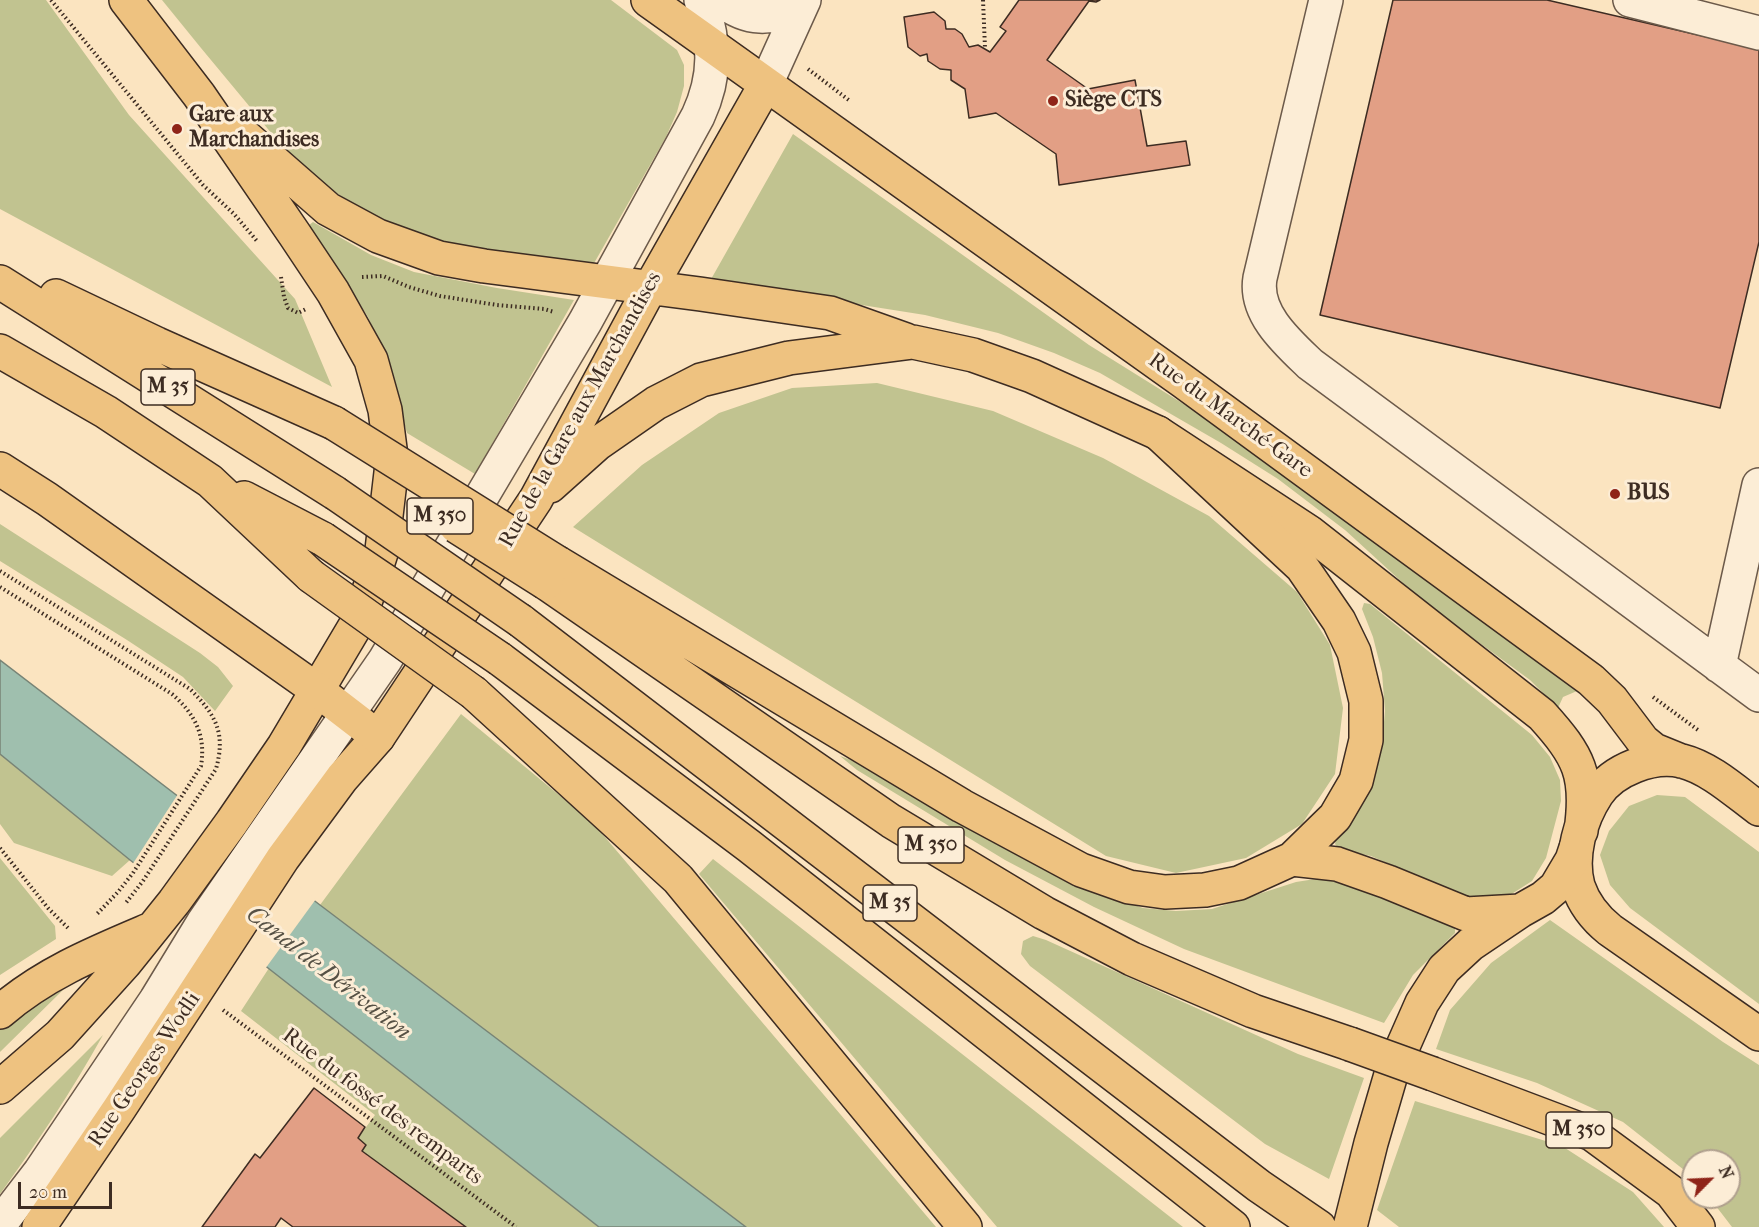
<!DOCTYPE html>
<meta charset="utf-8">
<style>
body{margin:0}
#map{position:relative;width:1759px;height:1227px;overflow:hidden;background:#fbe4c0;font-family:"IM FELL French Canon",serif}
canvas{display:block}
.north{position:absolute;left:1681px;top:1149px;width:60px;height:60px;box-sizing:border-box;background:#fcedd6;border:2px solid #b0a08e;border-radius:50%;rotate:66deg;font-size:16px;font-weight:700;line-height:24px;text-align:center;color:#3d2c22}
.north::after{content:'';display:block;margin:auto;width:21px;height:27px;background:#8f2418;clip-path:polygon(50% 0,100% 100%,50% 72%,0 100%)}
.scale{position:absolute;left:18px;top:1182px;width:94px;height:27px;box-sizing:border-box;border:3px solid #3d2c22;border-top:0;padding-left:8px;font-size:18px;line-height:21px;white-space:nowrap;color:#3d2c22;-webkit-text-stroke:4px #fcedd6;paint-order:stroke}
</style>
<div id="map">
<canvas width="1759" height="1227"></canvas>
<div class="north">N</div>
<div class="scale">20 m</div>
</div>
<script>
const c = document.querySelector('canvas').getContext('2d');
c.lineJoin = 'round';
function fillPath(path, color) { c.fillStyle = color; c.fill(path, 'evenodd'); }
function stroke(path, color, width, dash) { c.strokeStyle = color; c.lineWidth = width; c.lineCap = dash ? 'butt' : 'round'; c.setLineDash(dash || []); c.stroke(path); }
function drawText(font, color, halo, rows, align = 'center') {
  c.font = font + ' "IM FELL French Canon",serif'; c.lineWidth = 6; c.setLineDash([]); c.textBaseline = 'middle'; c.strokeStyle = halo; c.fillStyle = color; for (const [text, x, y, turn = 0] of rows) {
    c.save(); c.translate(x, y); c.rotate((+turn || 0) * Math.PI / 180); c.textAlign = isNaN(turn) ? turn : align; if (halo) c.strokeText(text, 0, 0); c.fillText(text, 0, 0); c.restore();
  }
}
fillPath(new Path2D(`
 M0 0H46L129 115 295 299 332 387 0 209Z
 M162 0H611L677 50 684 65V86L677 112 666 137 593 265C537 258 479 254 426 237 380 222 332 195 297 161 277 141 259 118 240 95 214 64 188 32 162 0Z
 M793 134 1089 345 1198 413 1577 691 1563 697 1558 708 1530 680 1436 611 1403 583 1345 530 1278 479 1221 443 1100 373 1054 353 998 333 925 315 710 281Z
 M313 222 371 255 414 272 497 288 574 300 475 474 407 433 387 361 368 317 310 228 309 225Z
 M877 383 993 411 1103 458 1209 516 1297 592 1330 645 1343 708 1335 774 1302 824 1246 858 1176 873 1106 856 573 527 642 465 719 413 792 388Z
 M0 524 200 653 218 667 233 686 215 711 183 677 127 640 0 561Z
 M1364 603 1370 604 1532 735 1550 757 1560 780 1561 801 1546 858 1532 881 1510 895 1490 899 1465 897 1371 856 1339 849 1335 844 1336 839 1382 744 1385 711 1382 673 1373 637 1362 609Z
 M461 714 593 823 936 1227H746L320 905Z
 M0 754 130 860 112 876 14 843 0 824Z
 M840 756 862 764 1024 859 1079 886 1143 908 1176 911 1212 909 1296 882 1328 877 1370 888 1455 926V933L1413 975 1384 1023 1184 949 1094 907 1005 860 857 770Z
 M1657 795 1685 797 1759 852V1004L1630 908 1610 885 1600 855 1609 831 1629 806Z
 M0 858 55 926 56 939 0 975Z
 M713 859 1183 1227H997L699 874Z
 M1550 920 1723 1042 1759 1065V1227H1732L1709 1197H1729V1161H1693V1177L1623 1122 1537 1083 1436 1049 1450 1010 1491 963Z
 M1033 936 1046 940 1298 1054 1364 1078 1329 1179 1265 1144 1030 966 1021 954 1023 941Z
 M269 968 599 1227H466L362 1151 358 1138 375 1115 241 1011Z
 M64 989 1 1051 0 1052V1030L23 1013Z
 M103 1035C72 1091 37 1143 0 1194V1138Z
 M1415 1101 1562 1146 1633 1192 1664 1227H1399L1377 1210Z`), '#c1c390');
const water = new Path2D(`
 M0 660 320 905 746 1227H599L130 860 0 754Z`);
fillPath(water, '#9fbfae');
stroke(water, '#788476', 1.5);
fillPath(new Path2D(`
 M178 794 316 899 265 969 132 865Z`), '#fbe4c0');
const building = new Path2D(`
 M1019 0H1100L1096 2 1089 1 1047 60 1088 89 1135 80 1147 146 1186 141 1190 165 1059 185 1056 154 996 113 969 118 965 89 951 80V70L940 69 928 61 927 54 920 56 908 47 904 17 934 12 945 21 946 29H955L962 34 969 47 978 45 990 52 1006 31 1000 27Z
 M1393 0H1547L1759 49V242L1720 408 1320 315Z
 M314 1088 365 1127 358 1138 366 1145 362 1151 466 1227H293L281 1218 275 1227H202L255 1154 260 1158Z`);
fillPath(building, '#e29f85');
stroke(building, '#3d2c22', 1.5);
const minor = new Path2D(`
 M721 0C748 21 771 20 801 6
 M1326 0 1260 278C1254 313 1287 342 1310 364L1759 695
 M1630 0 1759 33
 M766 84 804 0
 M1719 666 1759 485
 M0 1224 40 1172 156 1000 203 923 385 660 585 322 698 116C717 75 715 42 701 0`);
const major = new Path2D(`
 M648 0 1184 382 1591 680 1612 700 1643 741 1654 750 1681 761
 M240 132 328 209 378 236 439 258 484 266 700 294 830 313 906 340
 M550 486 597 444 656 403 701 380 789 358 913 342 973 355 1032 376 1158 433 1309 532 1542 715C1579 756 1589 775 1581 831
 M1759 809C1736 792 1710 768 1682 761 1653 754 1613 770 1597 794 1580 820 1570 856 1578 886 1584 904 1595 918 1610 930L1759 1034
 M0 1012C43 974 97 952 149 930
 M0 1087 60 1035 125 963 174 902 232 822 284 746 360 618 382 550 392 464 385 410 371 360 333 292 295 235 199 95 126 0
 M39 1227 119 1109 283 858 342 778 378 737 536 499 650 288 766 84`);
const highway = new Path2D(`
 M0 282 335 493
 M56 296 157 344 334 423
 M0 351 106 412 210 481 311 576
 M0 469 47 499 317 690 378 737
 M244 498 323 539
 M558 563 962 806 1081 870 1129 887 1165 892 1205 890 1239 883 1292 859 1335 817 1356 781 1366 740V701L1354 652 1339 621 1302 567 1158 433
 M546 583 891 821 1044 913 1132 959 1253 1011 1350 1044
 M521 621 1259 1186 1319 1227
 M500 659 749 846 1233 1227
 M474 693 678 879 965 1227
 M1292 859 1337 864 1388 882 1466 914 1520 911
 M1433 1074 1592 1134 1671 1192 1698 1227
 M1350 1227 1371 1143 1392 1071 1422 1003 1444 969 1471 944 1520 911 1543 898 1556 887 1572 860 1576 848`);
stroke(minor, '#6c5a4a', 36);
stroke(major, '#3d2c22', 36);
stroke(highway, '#3d2c22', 36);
stroke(new Path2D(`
 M51 0 203 185 234 214 257 241
 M983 0 985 48
 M808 69 850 101
 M281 277 284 297 288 308 298 313 306 309
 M362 277 383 276 409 287 440 296 497 305 544 309 554 312
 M0 571 190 689C216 715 226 733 216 769L143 881 125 904
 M0 587 172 694C195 714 206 735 201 766L133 873 118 892 96 915
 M1653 697 1698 730
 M0 848 48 908 70 930
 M223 1010 516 1227`), '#3d2c22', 4, [1.5, 3]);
stroke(minor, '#fcedd6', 33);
stroke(major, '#eec280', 33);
stroke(highway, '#eec280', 33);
const highwayBridge = new Path2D(`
 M334 423 558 563
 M335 493 521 621
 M456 526 546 583
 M323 539 500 659
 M311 576 474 693
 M1350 1044 1433 1074`);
stroke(highwayBridge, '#3d2c22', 36, []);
stroke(highwayBridge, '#eec280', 33);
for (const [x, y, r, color] of [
 [1053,101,6,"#8f2418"],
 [177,129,6,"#8f2418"],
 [1615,494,6,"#8f2418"]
]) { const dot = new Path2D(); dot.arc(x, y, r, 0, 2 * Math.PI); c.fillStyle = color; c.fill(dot); stroke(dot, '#fcedd6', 2); }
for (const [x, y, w] of [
 [168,387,54],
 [440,516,66],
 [931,845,66],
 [890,903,54],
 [1579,1130,66]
]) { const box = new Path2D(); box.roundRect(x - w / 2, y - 18, w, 36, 4.5); c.fillStyle = '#fcedd6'; c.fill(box); stroke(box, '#3d2c22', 1.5); }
drawText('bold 21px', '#3d2c22', null, [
 ["M 35",168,387],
 ["M 350",440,516],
 ["M 350",931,845],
 ["M 35",890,903],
 ["M 350",1579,1130]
]);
drawText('bold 22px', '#3d2c22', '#fcedd6', [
 ["Siège CTS",1065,101],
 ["Gare aux",189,116],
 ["Marchandises",189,141],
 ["BUS",1627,494]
], 'left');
drawText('22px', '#3d2c22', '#fcedd6', [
 ["Rue de la Gare aux Marchandises",581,410,-61],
 ["Rue du Marché-Gare",1230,416,36],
 ["Rue Georges Wodli",145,1070,-56],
 ["Rue du fossé des remparts",382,1107,37]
]);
drawText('italic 24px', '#565145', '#fcedd6', [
 ["Canal de Dérivation",328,974,38]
]);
</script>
